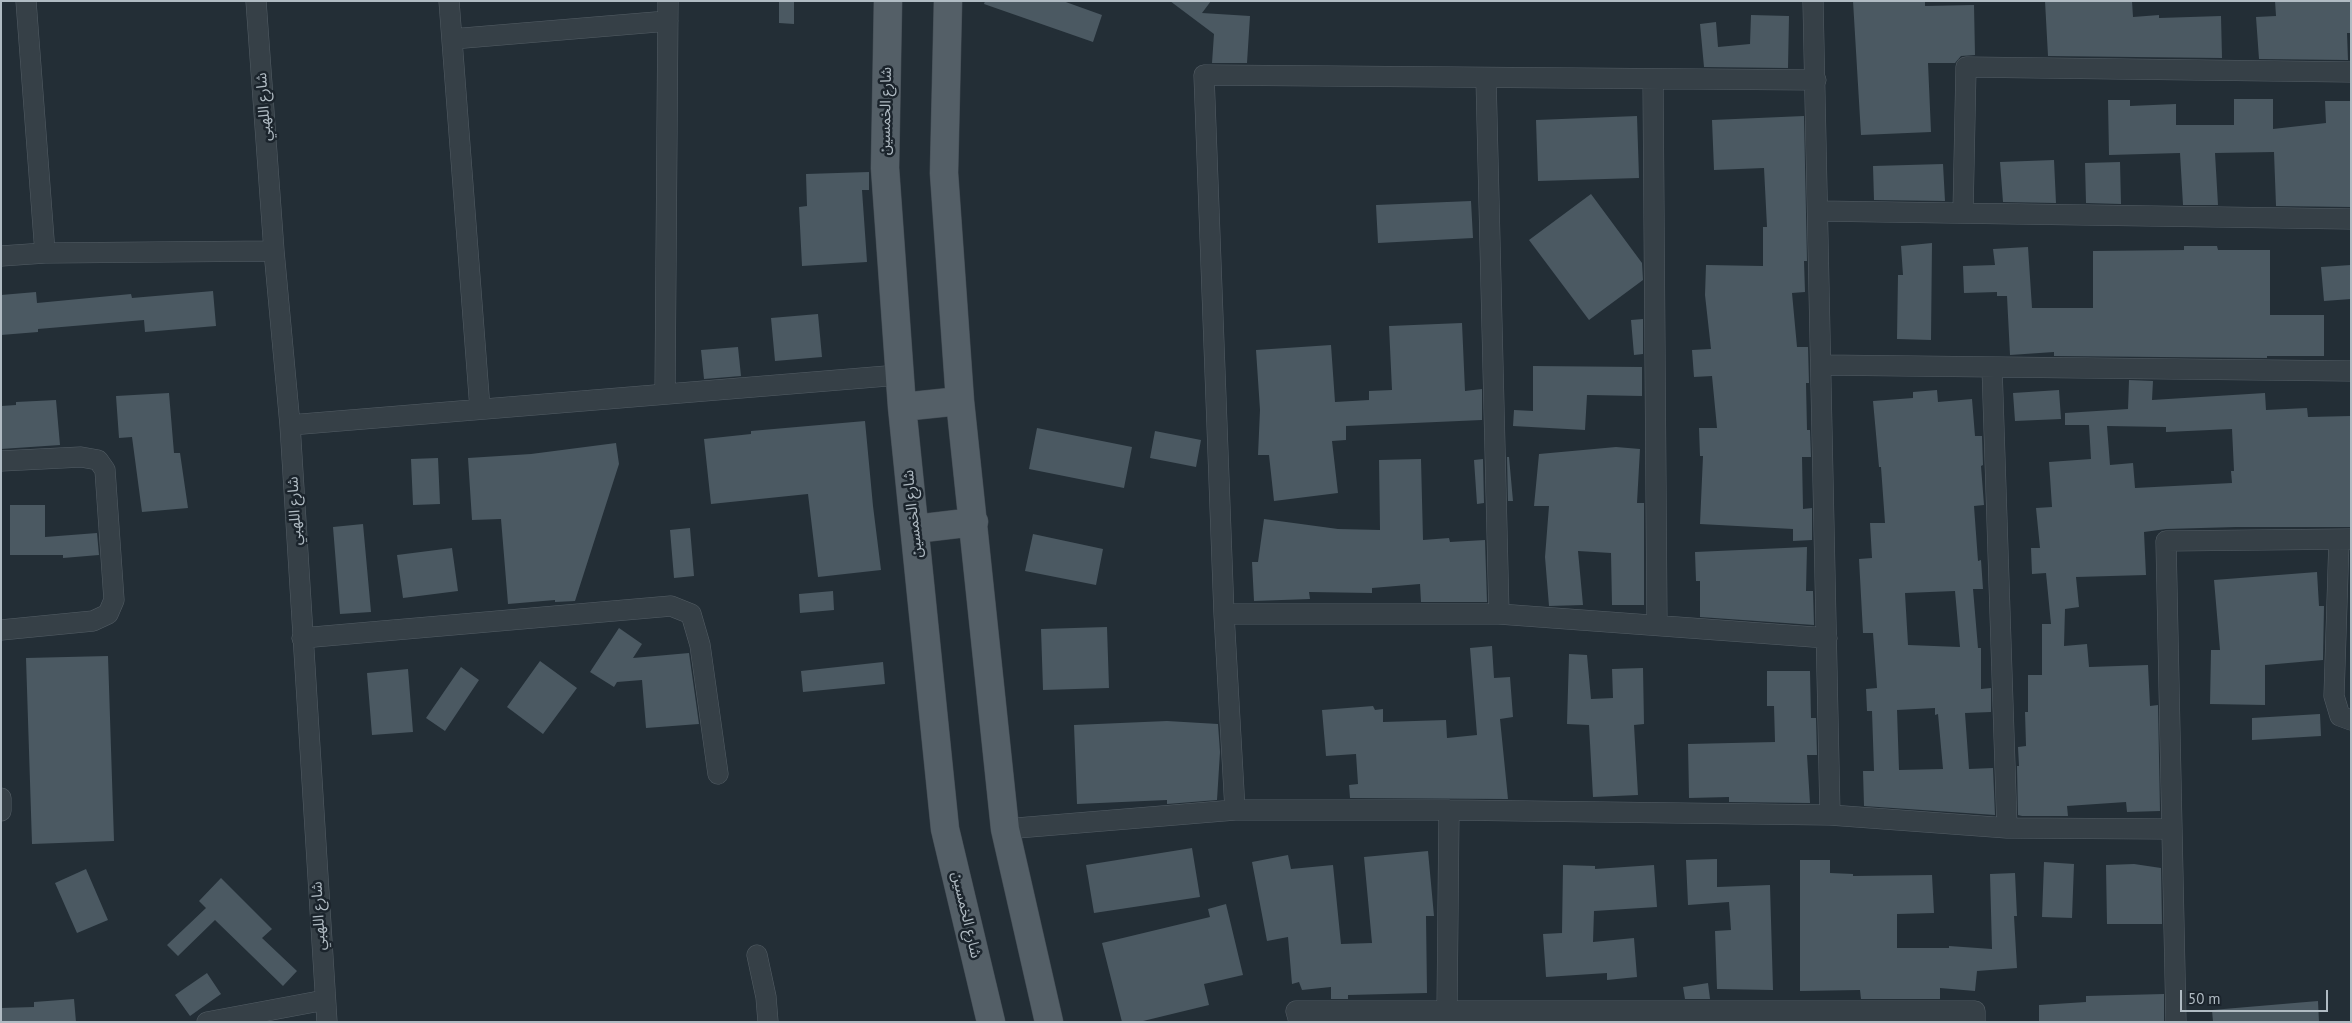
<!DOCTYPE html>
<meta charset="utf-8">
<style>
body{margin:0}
#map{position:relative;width:2352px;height:1023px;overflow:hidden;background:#232e36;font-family:"PT Sans",sans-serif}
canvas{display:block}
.frame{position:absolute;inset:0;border:2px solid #b0bbc3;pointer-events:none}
.scale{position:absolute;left:2180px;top:990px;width:148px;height:22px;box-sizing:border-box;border:2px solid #b0bbc3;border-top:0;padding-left:6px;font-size:15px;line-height:18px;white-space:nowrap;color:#b0bbc3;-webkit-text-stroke:4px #1b242c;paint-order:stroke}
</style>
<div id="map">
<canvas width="2352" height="1023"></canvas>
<div class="frame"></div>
<div class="scale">50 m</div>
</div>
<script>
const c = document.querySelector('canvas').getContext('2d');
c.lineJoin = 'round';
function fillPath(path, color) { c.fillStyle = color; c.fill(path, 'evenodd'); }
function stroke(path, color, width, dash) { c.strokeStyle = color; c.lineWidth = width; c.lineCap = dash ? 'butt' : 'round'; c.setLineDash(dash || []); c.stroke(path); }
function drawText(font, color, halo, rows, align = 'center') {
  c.font = font + ' "PT Sans","Noto Sans Arabic",sans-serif'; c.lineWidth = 5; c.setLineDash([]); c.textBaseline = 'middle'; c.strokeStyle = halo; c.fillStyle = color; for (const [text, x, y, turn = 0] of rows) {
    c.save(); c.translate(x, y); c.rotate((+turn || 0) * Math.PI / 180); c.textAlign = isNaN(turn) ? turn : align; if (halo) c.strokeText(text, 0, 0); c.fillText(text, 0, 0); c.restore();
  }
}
fillPath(new Path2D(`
 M779 1H794V24L779 23Z
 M985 1H1063L1102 15 1093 42 984 4Z
 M1170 1H1211L1202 13 1250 16 1247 63H1212L1214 34Z
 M1853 1H1925V6L1974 5 1975 55 1961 56 1955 63H1928L1931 132 1861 135Z
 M2045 1H2132L2133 17 2159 15V18L2221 16 2222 58 2048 56Z
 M2275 1H2351V33H2347L2348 60 2259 59 2256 17 2276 16Z
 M1751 15 1789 16 1788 68 1704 67 1700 24 1716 22 1718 47 1750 44Z
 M2234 99H2273V129L2326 123 2325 101H2351V207L2276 206 2274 152 2215 153 2218 205H2183L2180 153 2109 155 2108 100H2130V106L2176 104V125H2234Z
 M1637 116 1639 178 1538 181 1536 120Z
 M1804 116 1807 261H1804L1805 292 1792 293 1797 347H1808L1809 383H1806L1807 430H1810L1811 457H1802L1803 509 1812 508V540L1793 541V529L1700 524 1703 456H1700L1699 428H1717L1712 376 1694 377 1692 350 1711 349 1705 295 1706 265 1763 266V227H1767L1764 168 1714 170 1712 120Z
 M2054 160 2056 203 2003 202 2000 162Z
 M2120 162 2121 204 2086 203 2085 163Z
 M1943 164 1945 201 1874 200 1873 166Z
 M869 172V190H862L867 262 802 266 799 207 807 206 806 174Z
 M1591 194 1642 263 1643 280 1589 320 1529 240Z
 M1471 201 1473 238 1378 243 1376 205Z
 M1932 243 1931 340 1897 339 1898 275H1903L1901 246Z
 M2184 246H2217L2218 250H2270V315H2324V356H2267V358L2054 356V352L2010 355 2007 296H1997V292L1964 293 1963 266 1995 265 1993 249 2028 247 2032 308H2093V251L2184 250Z
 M2351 265V299L2324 301 2321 267Z
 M213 291 216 326 145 332 144 320 38 329V332L1 335V295L36 292 37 303 131 294 132 298Z
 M818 314 822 357 775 361 771 318Z
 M1643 319V354L1634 355 1631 320Z
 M1462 323 1465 391 1482 389V420L1346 426V440L1332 441 1338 493 1274 501 1269 455H1258L1260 410 1256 350 1331 345 1335 402 1369 400V391L1392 390 1389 326Z
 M738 347 741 376 704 379 701 350Z
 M1533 366 1642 367V396L1587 395 1585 430 1513 426 1514 410 1533 411Z
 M2129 380 2153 381 2152 400 2265 393 2266 410 2307 408 2308 417 2351 416V527H2236L2166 529 2144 532 2146 575 2076 577 2079 607 2065 609 2064 646 2087 644 2089 667 2148 665 2150 706 2158 705 2160 811 2127 812 2126 802 2067 806 2068 816H2022L2018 815 2017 766H2019L2018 747 2026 746 2025 712H2028V675H2042V624H2051L2046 573 2032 574 2031 548H2040L2036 508 2052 507 2049 462 2091 459 2089 425H2065V413L2128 409ZM2107 426 2166 427V432L2232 429 2234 471H2231L2232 483 2135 488 2133 463 2110 465Z
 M1937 390 1938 402 1972 399 1975 436H1982L1983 465 1981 466 1984 505 1974 506 1978 561 1981 560 1983 589H1973L1978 648H1981V689L1991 688V712L1965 713 1969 769 1993 768 1995 815 1864 806 1863 771H1874L1872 711H1867L1866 689 1877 688 1873 633H1863L1859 559 1872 558 1870 523H1885L1881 467H1879L1873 401 1913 398V392ZM1955 591 1960 647 1908 645 1905 593ZM1935 708V715L1938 714 1943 769 1899 770 1897 710Z
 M2059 390 2061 419 2015 421 2013 393Z
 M169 393 174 453H180L188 508 142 512 132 437 119 438 116 396Z
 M56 400 60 445 1 449V406L16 405V402Z
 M865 421 873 506 881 570 818 577 808 494 711 504 704 439 751 434V431Z
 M1037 428 1132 447 1124 488 1029 469Z
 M1155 431 1201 440 1196 467 1150 458Z
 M616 443 619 464 575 601 555 602V600L508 604 501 519 472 520 468 458 531 454Z
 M1616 447 1640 449 1637 503H1644V605H1612L1611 553 1578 551 1583 605 1549 606 1545 557 1549 506H1534L1539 454Z
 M1507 457H1509L1513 501H1508Z
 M438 458 440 504 413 505 411 459Z
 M1421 459 1423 540 1449 538 1450 542 1485 540 1487 602H1421L1420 584 1372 588V593L1309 592 1310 599 1254 601 1252 562H1258L1264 519 1338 529 1380 530 1379 460Z
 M1483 459 1484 503 1477 504 1474 460Z
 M10 505H45V537L97 533 99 555 63 558V555H10Z
 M363 524 371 612 340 614 333 527Z
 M690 528 694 576 674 578 670 530Z
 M1033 534 1103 549 1096 585 1025 571Z
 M1807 547 1806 591H1813L1814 625 1700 617V581H1696L1695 552Z
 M452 548 458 591 403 598 397 555Z
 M2317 572 2319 606H2324L2323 660 2265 665V705L2210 704 2211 650H2220L2214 580Z
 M833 591 834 610 800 613 799 594Z
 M1107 627 1109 688 1043 690 1041 629Z
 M619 628 642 644 633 658 689 653 699 724 646 728 642 680 617 682 614 687 590 672Z
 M1492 646 1494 678 1510 677 1513 717 1500 719 1508 799 1350 798 1349 785 1358 784 1356 754 1326 756 1322 710 1373 706 1375 710 1383 709V722L1446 720 1447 738 1477 735 1470 648Z
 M1569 654 1587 655 1591 699 1613 698 1612 669 1643 668 1644 724 1634 725 1638 795 1593 797 1589 725 1567 724Z
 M108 656 114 841 32 844 26 658Z
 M540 661 577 688 543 734 507 707Z
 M883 662 885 684 803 692 801 671Z
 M461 667 479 680 445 731 426 718Z
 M408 669 413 732 372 735 367 673Z
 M1767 671H1810L1811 718H1816L1817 755H1807L1810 803 1729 802V797L1689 798 1688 744 1775 742 1774 706H1767Z
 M2320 714 2321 736 2252 740V718Z
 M1167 721 1218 724 1220 752 1217 800 1167 804V800L1077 804 1074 725Z
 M1192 848 1200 897 1094 913 1086 865Z
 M1428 851 1434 916H1426L1427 993 1348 995V999H1331V987L1302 990 1299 982 1292 984 1288 937 1267 941 1252 862 1288 855 1291 869 1333 865 1341 944 1372 943 1364 857Z
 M1717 859V887L1770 885 1773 990 1717 989 1715 931 1731 930 1729 902 1688 905 1686 860Z
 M1800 860H1830V873L1853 874V876L1932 875 1934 913 1897 914V948H1949V946L1992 949 1990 874 2015 873 2017 916H2014L2017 968 1977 971 1975 991 1940 988V999H1861L1860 990 1800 991Z
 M2044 862 2074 864 2072 918 2042 917Z
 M2134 864 2161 868 2162 924H2107L2106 865Z
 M1563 865 1595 866V869L1654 865 1657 907 1594 911 1593 942 1634 938 1637 977 1607 980V973L1546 977 1543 934 1562 933Z
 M86 869 108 920 77 933 55 883Z
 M221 878 272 929 262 938 297 971 283 986 215 920 178 956 167 945 206 908 199 901Z
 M1226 904 1243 975 1204 984 1209 1005 1139 1022H1122L1102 943 1210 917 1208 909Z
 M207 973 221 994 190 1016 175 995Z
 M1708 983 1710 999H1685L1683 987Z
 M2164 994V1022H2039V1005L2086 1002V996Z
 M74 999 76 1022H1V1008L34 1007V1002Z
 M2318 1001 2319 1022H2213L2212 1010Z`), '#4b5962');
const street = new Path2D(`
 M26 1 45 253
 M256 1 274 251 290 425 327 1022
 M449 1 480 409
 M1813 1 1830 815
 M452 39 668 21
 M1486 78 1499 614
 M1653 79 1657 624
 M1818 211 2351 219
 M1963 213 1966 67 2351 72
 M1 256 45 253 274 251
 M1821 365 2351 371
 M1992 367 2007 828
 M665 394 668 1
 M290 425 899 375
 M1 461 81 457 98 460 105 470 114 600 108 614 93 621 1 630
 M2339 540 2334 696 2340 716 2351 720
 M1224 614H1499L1827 638
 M302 638 671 606 691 614 700 645 718 774
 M1 798V811
 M1235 810 1224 614 1204 75 1816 80
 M1005 829 1235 810H1449L1830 815 2007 828 2171 829
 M757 955 766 997 768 1022
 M1447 1011 1449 810
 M207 1022 325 1000
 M1299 1022 1296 1011H1975V1022
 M2176 1022 2166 541 2351 539`);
const primary = new Path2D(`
 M888 1 885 168 902 407 945 829 991 1022
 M948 1 944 173 960 401 1005 829 1049 1022
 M902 407 960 401
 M915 529 974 522`);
stroke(street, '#535d65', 21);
stroke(primary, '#424b53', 29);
stroke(street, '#364047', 20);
stroke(primary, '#545f67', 28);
drawText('15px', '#b0bbc3', '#1b242c', [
 ["شارع اللهبي",264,107,-94],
 ["شارع الخمسين",886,111,-89],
 ["شارع اللهبي",295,511,-93],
 ["شارع الخمسين",913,514,-96],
 ["شارع الخمسين",966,915,77],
 ["شارع اللهبي",319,916,-93]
]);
</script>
